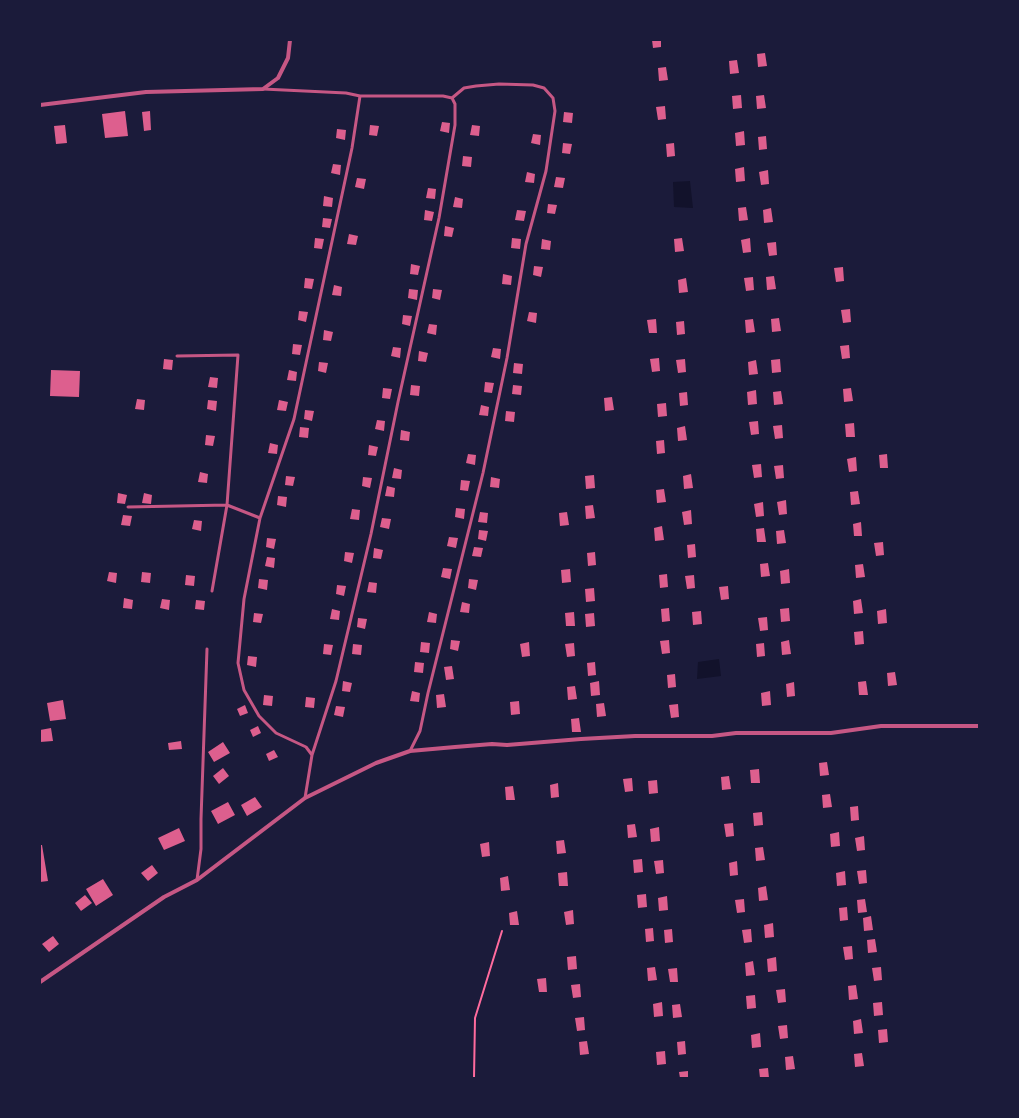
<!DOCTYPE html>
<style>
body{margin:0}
#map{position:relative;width:1019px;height:1118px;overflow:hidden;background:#1b1b3a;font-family:Barlow,sans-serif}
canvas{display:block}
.frame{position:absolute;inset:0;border:41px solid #1b1b3a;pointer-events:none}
</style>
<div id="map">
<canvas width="1019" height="1118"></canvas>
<div class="frame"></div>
</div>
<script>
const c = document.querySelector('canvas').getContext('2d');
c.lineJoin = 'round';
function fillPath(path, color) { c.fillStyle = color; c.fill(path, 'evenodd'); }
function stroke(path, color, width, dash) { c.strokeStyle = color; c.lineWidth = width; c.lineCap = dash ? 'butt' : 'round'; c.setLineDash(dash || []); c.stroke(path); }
fillPath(new Path2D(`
 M690 181 693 208 674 207 673 182Z
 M719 659 721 676 697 679 698 662Z`), '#12122b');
fillPath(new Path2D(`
 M652 40H661V47L653 48Z
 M765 53 767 66 758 67 757 54Z
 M737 60 739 73 730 74 729 61Z
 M666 67 668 80 659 81 658 68Z
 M741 95 742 108 733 109 732 96Z
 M764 95 766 108 757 109 756 96Z
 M665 106 666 119 658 120 656 107Z
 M125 111 128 136 105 138 102 114Z
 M150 111 151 130 144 131 142 112Z
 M564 112 573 113 572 123 563 122Z
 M442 122 450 123 449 133 440 131Z
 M65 125 67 143 56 144 54 126Z
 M370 125 379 126 377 136 369 135Z
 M472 125 480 126 479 136 470 135Z
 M337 129 346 130 345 140 336 138Z
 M744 131 745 145 736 146 735 133Z
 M533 134 541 135 540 145 531 143Z
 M766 136 767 149 759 150 758 137Z
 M563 143 572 144 570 154 562 153Z
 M674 143 675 156 667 157 666 144Z
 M463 156 472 157 471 167 462 166Z
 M333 164 341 165 340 175 331 173Z
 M744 167 745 181 736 182 735 169Z
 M768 170 769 184 761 185 759 172Z
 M527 172 535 174 534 183 525 182Z
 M556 177 565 178 563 188 554 187Z
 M357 178 366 179 364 189 355 187Z
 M428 188 436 189 435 199 426 198Z
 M324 196 333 198 332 207 323 206Z
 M455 197 463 199 462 208 453 207Z
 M548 204 557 205 555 214 547 213Z
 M746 207 748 220 739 221 738 208Z
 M771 208 773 222 764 223 763 210Z
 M425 210 434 212 432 221 424 220Z
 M517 210 526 211 524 221 515 220Z
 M323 218 332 219 330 228 322 227Z
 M445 226 454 228 452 237 444 236Z
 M349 234 358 236 356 245 347 244Z
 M315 238 324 239 322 249 314 248Z
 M512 238 521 239 520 249 511 248Z
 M682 238 684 251 675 252 674 239Z
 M750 238 751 252 743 253 741 240Z
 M542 239 551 241 550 250 541 249Z
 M776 242 777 255 769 256 767 243Z
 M411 264 420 266 418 275 410 274Z
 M534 266 543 267 541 277 533 275Z
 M843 267 844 281 836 282 834 268Z
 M503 274 512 276 511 285 502 284Z
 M774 276 776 289 767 290 766 277Z
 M753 277 754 290 746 291 744 278Z
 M305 278 314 279 312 289 304 288Z
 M686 278 688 292 679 293 678 280Z
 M334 285 342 287 341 296 332 295Z
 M409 289 418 290 417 300 408 298Z
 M433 289 442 290 440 300 432 298Z
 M850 309 851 322 843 323 841 310Z
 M299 311 308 312 306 322 298 320Z
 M529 312 537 313 536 323 527 321Z
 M403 315 412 316 410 326 402 324Z
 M779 318 781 331 772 332 771 319Z
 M656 319 657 333H649L647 320Z
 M753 319 755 332 746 333 745 320Z
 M684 321 685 334 677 335 676 322Z
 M429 324 437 325 436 335 427 333Z
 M324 330 333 332 331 341 323 340Z
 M293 344 302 345 300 355 292 354Z
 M849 345 850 358 842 359 840 346Z
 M393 347 401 348 400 358 391 356Z
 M493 348 501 349 500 359 491 357Z
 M419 351 428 353 426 362 418 361Z
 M659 358 660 371 652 372 650 359Z
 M164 359 173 360 172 370 163 369Z
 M685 359 686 372 678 373 676 360Z
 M780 359 781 372 772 373 771 360Z
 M756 360 758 374 749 375 748 362Z
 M319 362 328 363 326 373 318 371Z
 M514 363 523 364 522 374 513 373Z
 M51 370 80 371 79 397 50 396Z
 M289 370 297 372 296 381 287 380Z
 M210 377 218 378 217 388 208 387Z
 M485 382 494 383 492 393 484 392Z
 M411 385 420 386 419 396 410 395Z
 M513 385 522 386 521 395 512 394Z
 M383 388 392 389 390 399 382 398Z
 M851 388 853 401 844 402 843 389Z
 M756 390 757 404 748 405 747 392Z
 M781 391 783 404 774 405 773 392Z
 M687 392 688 405 680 406 679 393Z
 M612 397 614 410 605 411 604 398Z
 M137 399 145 400 144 410 135 409Z
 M208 400 217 401 216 411 207 409Z
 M279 400 288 402 286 411 277 410Z
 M666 403 667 416 658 417 657 404Z
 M481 405 489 407 488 416 479 415Z
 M305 410 314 411 312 421 304 419Z
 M506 411 515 412 514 422 505 421Z
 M377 420 385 421 384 431 375 429Z
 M758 421 759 434 751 435 749 422Z
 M854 423 855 437H846L845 424Z
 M782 425 783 438 775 439 773 426Z
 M685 426 687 440 678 441 677 428Z
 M300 427 309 428 308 438 299 437Z
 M401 430 410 432 409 441 400 440Z
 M206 435 215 436 213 446 205 445Z
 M664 440 665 453 657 454 656 441Z
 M270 443 278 445 277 454 268 453Z
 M369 445 378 447 376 456 368 455Z
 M468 454 476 455 475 465 466 463Z
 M887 454 888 468H880L879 455Z
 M856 457 857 471 849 472 847 459Z
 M761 464 762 477 754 478 752 465Z
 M783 465 784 478 776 479 774 466Z
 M394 468 402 470 401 479 392 478Z
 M200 472 208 474 207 483 198 482Z
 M691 474 693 488 684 489 683 476Z
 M594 475 595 488 586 489 585 476Z
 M286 476 295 477 293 486 285 485Z
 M363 477 372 478 370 488 362 486Z
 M491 477 500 479 499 488 490 487Z
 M461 480 470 481 468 491 460 490Z
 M387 486 395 488 394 497 385 496Z
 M664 489 666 502 657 503 656 490Z
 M858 491 860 504 851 505 850 492Z
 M118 493 127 495 125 504 117 503Z
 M144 493 152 495 151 504 142 503Z
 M278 496 287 497 286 507 277 505Z
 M786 500 787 514 779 515 777 502Z
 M763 502 764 516 756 517 754 504Z
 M593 505 595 518 586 519 585 506Z
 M456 508 465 509 464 519 455 517Z
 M352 509 360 510 359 520 350 519Z
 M691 510 692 524 684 525 682 512Z
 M480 512 488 513 487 523 478 522Z
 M567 512 569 525 560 526 559 513Z
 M123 515 132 516 130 526 121 525Z
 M382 518 391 519 389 529 380 527Z
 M194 520 202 521 201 531 192 529Z
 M861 522 862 536H854L853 524Z
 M662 526 664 540 655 541 654 528Z
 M764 528 766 542H757L756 529Z
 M479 530 488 531 486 541 478 539Z
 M784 530 786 543 777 544 776 531Z
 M449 537 458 538 456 548 447 546Z
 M267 538 276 539 274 549 266 547Z
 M883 542 884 555 876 556 874 543Z
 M695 544 696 557 688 558 687 545Z
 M474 547 483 548 481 557 472 556Z
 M374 548 383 550 381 559 373 558Z
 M345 552 354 553 352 563 344 561Z
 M595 552 596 565 588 566 587 553Z
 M267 557 275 558 274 568 265 566Z
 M768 563 770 576 761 577 760 564Z
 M863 564 865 577 856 578 855 565Z
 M443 568 452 569 450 579 441 577Z
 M570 569 571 582 562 583 561 570Z
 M789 569 790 583 781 584 780 571Z
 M109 572 117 573 116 583 107 581Z
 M142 572 151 573 150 583 141 582Z
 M667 574 668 587 660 588 659 575Z
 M186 575 195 576 194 586 185 585Z
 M694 575 695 588 687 589 685 576Z
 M259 579 268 580 267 590 258 588Z
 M469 579 478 580 476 590 468 588Z
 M369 582 377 583 376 593 367 592Z
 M337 585 346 586 344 596 336 594Z
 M728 586 729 599 721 600 719 587Z
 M594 588 595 601 586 602 585 589Z
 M124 598 133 600 132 609 123 608Z
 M162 599 170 600 169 610 160 608Z
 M861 599 863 613 854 614 853 601Z
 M196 600 205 601 204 610 195 609Z
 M462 602 470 604 469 613 460 612Z
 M669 608 670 621 662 622 661 609Z
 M789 608 790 621 781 622 780 609Z
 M332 609 340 611 339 620 330 619Z
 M886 609 887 623 878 624 877 611Z
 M701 611 702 624 693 625 692 612Z
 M429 612 437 614 436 623 427 622Z
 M574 612 575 626H566L565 613Z
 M254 613 263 614 261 623 253 622Z
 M594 613 595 626 586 627 585 614Z
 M767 617 768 630 760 631 758 618Z
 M358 618 367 619 365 629 357 627Z
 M863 631 864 644 855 645 854 632Z
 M451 640 460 641 458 651 450 649Z
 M669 640 670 653 662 654 660 641Z
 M789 640 791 654 782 655 781 642Z
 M421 642 430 643 429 653 420 652Z
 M529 642 530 656 522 657 520 644Z
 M574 643 575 656 567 657 565 644Z
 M764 643 765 656 757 657 756 644Z
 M324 644 333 645 331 655 323 654Z
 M353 644 362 645 361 655 352 654Z
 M248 656 257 657 256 667 247 665Z
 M415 662 424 663 423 673 414 672Z
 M595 662 596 675 588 676 587 663Z
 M452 666 454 679 446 680 444 667Z
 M895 672 897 685 888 686 887 673Z
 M675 674 676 687 668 688 667 675Z
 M343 681 352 683 350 692 342 691Z
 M599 681 600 695 591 696 590 683Z
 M866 681 868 695H859L858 682Z
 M794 682 795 696 787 697 786 684Z
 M575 686 577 699 568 700 567 687Z
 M412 691 420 693 419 702 410 701Z
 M770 691 771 705 762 706 761 693Z
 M444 694 446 707 437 708 436 695Z
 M264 695 273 696 272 706 263 705Z
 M306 697 315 698 314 708 305 707Z
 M63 700 66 719 50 721 47 703Z
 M519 701 520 714 511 715 510 702Z
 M604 703 606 716 597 717 596 704Z
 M678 704 679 717 671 718 669 705Z
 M245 705 248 713 240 716 237 709Z
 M336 706 345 707 343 717 334 715Z
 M579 718 581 732H572L571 719Z
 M258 726 261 733 253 737 250 730Z
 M51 728 53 741 40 742V730Z
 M181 741 182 749 169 750 168 743Z
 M223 742 230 753 214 762 208 752Z
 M274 750 278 757 269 761 266 754Z
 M827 762 829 775 820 776 819 763Z
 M223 768 229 776 219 784 213 776Z
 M759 769 760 783H751L750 770Z
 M729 776 731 789 722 790 721 777Z
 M632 778 633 791 625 792 623 779Z
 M657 780 658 793 649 794 648 781Z
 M558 783 559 797 551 798 550 785Z
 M513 786 515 800H506L505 787Z
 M830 794 832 807 823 808 822 795Z
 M255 797 262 807 247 816 241 805Z
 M228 802 235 815 218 824 211 811Z
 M858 806 859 820 851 821 850 807Z
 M762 812 763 825 754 826 753 813Z
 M733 823 734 836 726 837 724 824Z
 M635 824 637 837 628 838 627 825Z
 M659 827 660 841 651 842 650 829Z
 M179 828 185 841 164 850 158 838Z
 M839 832 840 846 831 847 830 834Z
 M864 836 865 850 857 851 855 838Z
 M564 840 566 853 557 854 556 841Z
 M489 842 490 856 482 857 480 844Z
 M40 845H42L48 881 40 882Z
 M763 847 765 860 756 861 755 848Z
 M642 859 643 872 634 873 633 860Z
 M663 860 664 873 656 874 654 861Z
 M737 861 738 875 730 876 729 863Z
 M152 865 158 873 148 881 141 873Z
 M866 870 867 883 859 884 857 871Z
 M845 871 846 885 837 886 836 873Z
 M567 872 568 886H559L558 873Z
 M508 876 510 890 501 891 500 878Z
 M103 879 113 895 96 906 86 889Z
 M766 886 768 900 759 901 758 888Z
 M646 894 647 907 638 908 637 895Z
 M85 895 92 903 81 911 75 903Z
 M667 896 668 910 659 911 658 898Z
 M744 899 745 912 737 913 735 900Z
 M865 899 867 912 858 913 857 900Z
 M847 907 848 920 840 921 839 908Z
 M573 910 574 924 566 925 564 912Z
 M517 911 519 925H510L509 913Z
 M871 916 873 930 864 931 863 918Z
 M773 923 774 937 765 938 764 925Z
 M653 928 654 941 646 942 645 929Z
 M672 929 673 942 665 943 664 930Z
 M751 929 752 942 744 943 742 930Z
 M53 936 59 944 49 952 42 944Z
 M875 939 877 952 868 953 867 940Z
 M852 946 853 959 845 960 843 947Z
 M576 956 577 969 568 970 567 957Z
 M776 957 777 971 768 972 767 959Z
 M753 961 755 975 746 976 745 963Z
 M655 967 657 980 648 981 647 968Z
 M881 967 882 980 874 981 872 968Z
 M677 968 678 982H670L668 969Z
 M546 978 547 992H539L537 979Z
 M580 984 581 997 573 998 571 985Z
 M856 985 858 999 849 1000 848 986Z
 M785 989 786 1002 778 1003 776 990Z
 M755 995 756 1008 747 1009 746 996Z
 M662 1002 663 1016 654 1017 653 1004Z
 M882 1002 883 1015 874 1016 873 1003Z
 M680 1004 682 1017 673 1018 672 1005Z
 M584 1017 585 1030 577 1031 575 1018Z
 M861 1019 863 1033 854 1034 853 1021Z
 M787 1025 788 1038 780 1039 778 1026Z
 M887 1029 888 1042 879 1043 878 1030Z
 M760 1033 761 1047 752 1048 751 1035Z
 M587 1041 589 1054 580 1055 579 1042Z
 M685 1041 686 1054 678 1055 677 1042Z
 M665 1051 666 1064 657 1065 656 1052Z
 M862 1053 864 1066 855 1067 854 1054Z
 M793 1056 795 1069 786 1070 785 1057Z
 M768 1068 769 1078H760L759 1069Z
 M688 1071V1078H680L679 1072Z`), '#dd5f8e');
stroke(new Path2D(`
 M474 1078 475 1018 502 931`), '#ff6b9d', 2);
stroke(new Path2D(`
 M263 89 346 93 360 96 352 148 294 419 260 518 244 599 238 663 244 690 259 716 276 733 306 747 312 755 305 798
 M177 356 238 355 227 505 212 591
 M128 507 227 505 260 518
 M410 751 420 731 428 693 483 473 507 358 526 244 546 171 555 111 553 98 544 88 533 85 499 84 476 86 464 88 452 98
 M312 755 336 681 371 534 398 402 439 218 455 125V104L452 98 443 96H360
 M197 880 201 849V819L207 649`), '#c65784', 3);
stroke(new Path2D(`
 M40 105 146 92 263 89 278 78 288 58 290 40
 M40 982 164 897 197 880 305 798 376 763 410 751 455 747 492 744 507 745 581 739 635 736H712L736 733H831L881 726H979`), '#c65784', 4);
</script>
